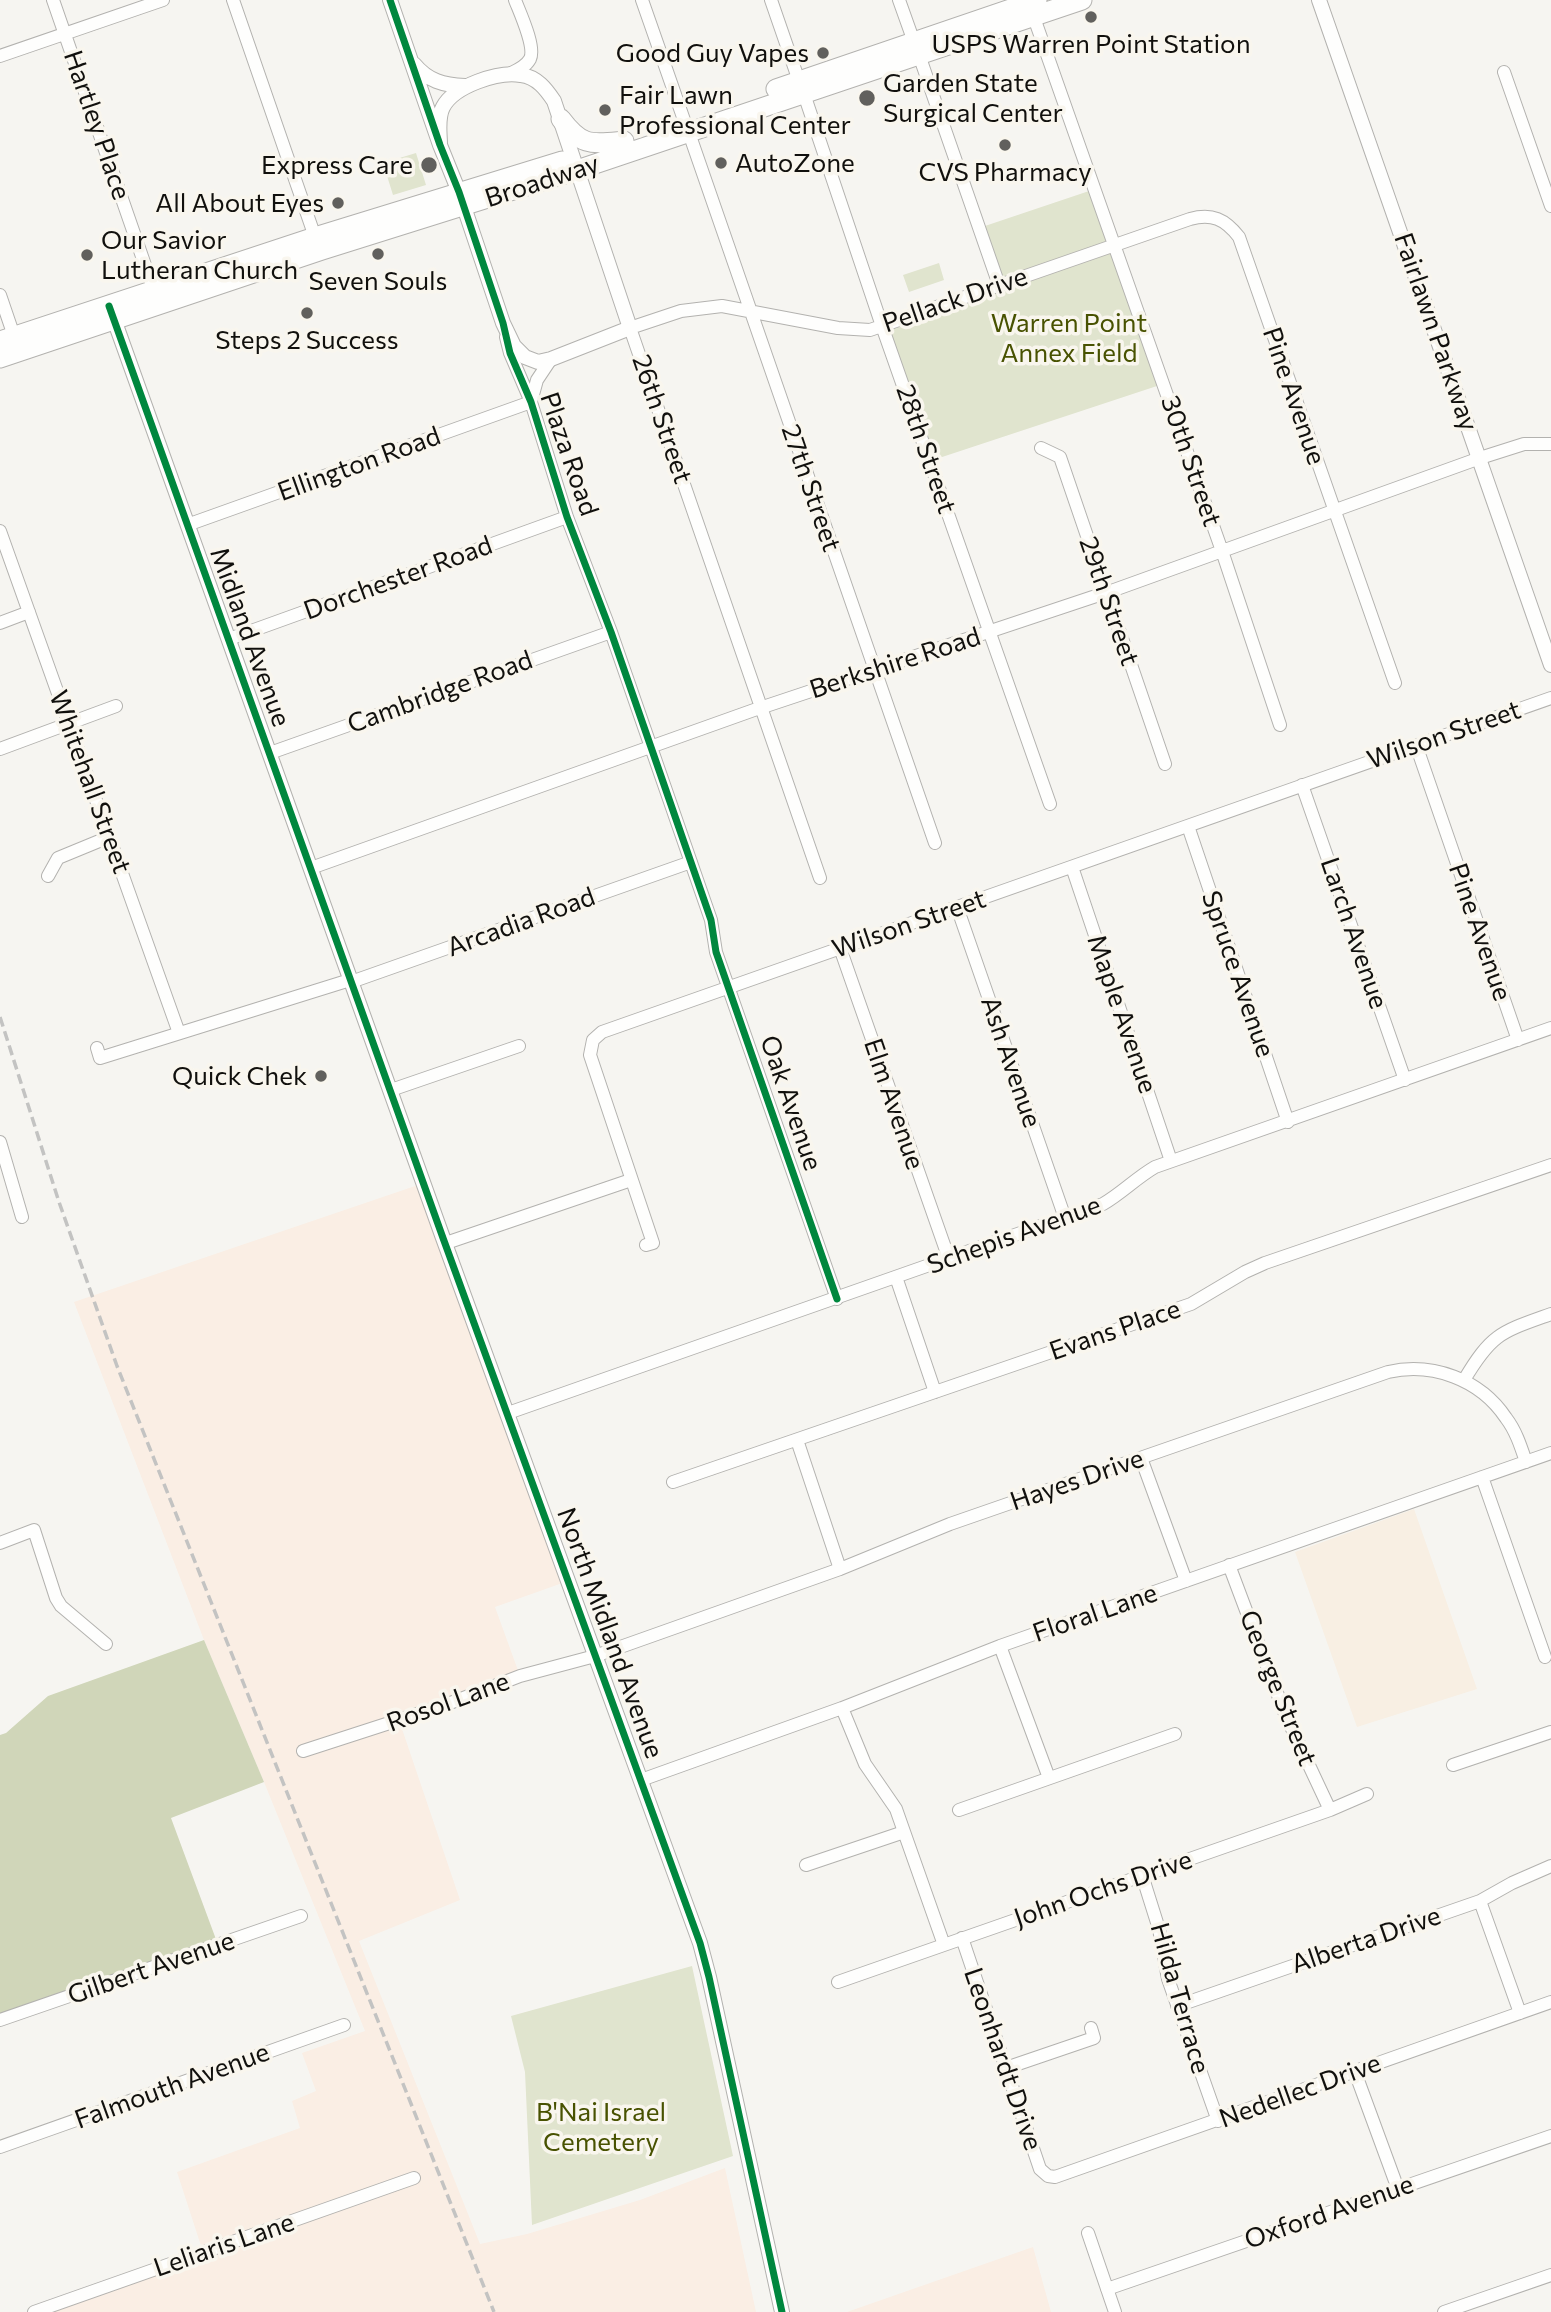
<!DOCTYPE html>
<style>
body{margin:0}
canvas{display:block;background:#f6f5f1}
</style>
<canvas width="1551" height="2312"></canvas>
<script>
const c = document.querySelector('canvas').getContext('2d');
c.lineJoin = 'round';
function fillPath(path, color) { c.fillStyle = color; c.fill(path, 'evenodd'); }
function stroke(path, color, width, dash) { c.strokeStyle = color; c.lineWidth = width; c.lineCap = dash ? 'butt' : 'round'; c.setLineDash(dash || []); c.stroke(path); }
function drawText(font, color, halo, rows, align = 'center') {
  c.font = font + ' Commissioner,sans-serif'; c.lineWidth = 7; c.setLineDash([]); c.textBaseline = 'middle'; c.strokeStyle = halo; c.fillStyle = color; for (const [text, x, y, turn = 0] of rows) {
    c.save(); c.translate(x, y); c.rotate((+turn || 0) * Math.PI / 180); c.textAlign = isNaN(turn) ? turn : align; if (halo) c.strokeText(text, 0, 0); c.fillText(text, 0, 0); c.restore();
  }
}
fillPath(new Path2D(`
 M424 1183 568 1581 495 1607 520 1676 399 1720 460 1900 359 1941 480 2244 527 2234 640 2200 725 2168 756 2312H27L203 2252 177 2172 300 2128 292 2101 316 2091 302 2053 365 2031 264 1782 204 1640 74 1302Z
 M1033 2247 1051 2312H847Z`), '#faeee4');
fillPath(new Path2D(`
 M1414 1509 1477 1689 1357 1727 1295 1552Z`), '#f8efe3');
fillPath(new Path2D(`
 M416 153 426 185 393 195 383 163Z
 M1095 189 1163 384 930 461 882 326 998 285 979 228Z
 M939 263 944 280 909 292 903 275Z
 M692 1966 733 2156 532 2225 525 2072 511 2016Z`), '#e0e4ce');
fillPath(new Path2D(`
 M204 1640 264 1782 171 1818 217 1942 0 2016V1735L6 1733 48 1696Z`), '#d0d6b9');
const minor = new Path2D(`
 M53 0 154 291
 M233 0 315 237
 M642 0 684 120
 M771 0 799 81
 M899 0 914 42
 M1032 12 1222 551 1280 725
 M919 55 999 285
 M0 56 163 0
 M1504 72 1551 206
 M507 75C515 71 525 68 530 59 536 47 520 13 515 0
 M804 94 882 326 1050 804
 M689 133 935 843
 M0 295 14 336
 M506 337 510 353 531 402 567 517 611 632 711 920 716 952 837 1299
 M531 402 537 380 551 359
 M1041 448 1060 457 1165 764
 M187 525 531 402
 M0 531 179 1033
 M0 623 29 612
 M229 639 567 517
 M1416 745 1518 1040
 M0 749 116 706
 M270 753 611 632
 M1302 785 1405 1080
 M1188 826 1288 1122
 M1072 867 1171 1161
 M311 868 754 710 1114 590 1480 458 1524 444H1551
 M48 876 58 858 109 837
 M820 878 630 328 681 311 722 306 838 328 870 330 1190 219C1212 213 1225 219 1239 237L1395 683
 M957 907 1065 1218
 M840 948 949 1259
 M351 982 691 862
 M97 1048 100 1058 350 980
 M391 1090 519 1046
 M0 1142 22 1217
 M446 1243 631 1180
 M646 1245 653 1243 590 1055 593 1040 602 1032 1551 698
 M896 1277 935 1392
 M1464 1380C1492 1333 1501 1332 1551 1314
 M508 1413 1103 1204C1122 1193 1136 1178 1155 1167L1551 1028
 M797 1440 840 1569
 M1141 1458 1186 1581
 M1482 1477 1545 1657
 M673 1482 1191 1304 1245 1272 1265 1263 1551 1165
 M0 1543 34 1530 56 1598 61 1606 106 1644
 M1229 1565 1285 1714 1330 1810
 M1000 1646 1049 1778
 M842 1708 865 1764 896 1809 944 1945
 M303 1751 445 1705 520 1676 595 1656 840 1569 950 1524 1388 1372C1432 1362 1480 1379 1506 1418 1516 1431 1521 1447 1526 1462
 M1453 1765 1551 1732
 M641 1780 842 1708 1000 1646 1551 1453
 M959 1810 1175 1734
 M806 1865 904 1832
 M1142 1875 1159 1929 1168 1979 1218 2121
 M1480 1901 1520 2013
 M962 1938 1040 2169 1048 2176 1055 2177 1551 2002
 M838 1982 1330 1810 1367 1794
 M1177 2006 1480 1901 1512 1883 1551 1866
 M0 2020 301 1916
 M1006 2068 1094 2038 1091 2028
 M1355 2072 1398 2189
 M0 2147 344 2025
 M1088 2233 1115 2312
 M1107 2289 1551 2136
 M34 2312 414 2178
 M1444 2312 1551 2275`);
const tertiary = new Path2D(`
 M390 0 440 145 459 192 503 323 514 346 525 357 538 362 551 359 630 328 554 101C546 89 537 77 521 75 498 71 454 86 443 107 437 118 440 133 440 145
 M1319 0 1551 665
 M414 64C428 81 443 85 465 86
 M111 311 443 1238 700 1943 709 1977 782 2312`);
const primary = new Path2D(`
 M776 89 1037 0
 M561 119C582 147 591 144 624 141
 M0 341 315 237 562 161
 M0 358 322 250 577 170 1082 0`);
stroke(minor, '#b3b2af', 14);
stroke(tertiary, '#b3b2af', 16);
stroke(primary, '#b3b2af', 21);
stroke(minor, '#fefefd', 12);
stroke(tertiary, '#fefefd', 14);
stroke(primary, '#fefefd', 19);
stroke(new Path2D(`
 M0 1017 59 1202 117 1366 494 2312`), '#c3c3c2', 3.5, [10, 5]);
stroke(new Path2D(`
 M390 0 440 145 459 192 503 323 510 353 531 402 567 517 611 632 711 920 716 952 837 1299
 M109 306 443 1238 700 1943 709 1977 782 2312`), '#00873e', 7);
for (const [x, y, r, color] of [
 [1091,17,7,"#61605d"],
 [823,53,7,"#61605d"],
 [867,98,9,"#61605d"],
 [605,110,7,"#61605d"],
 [1005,145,7,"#61605d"],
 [721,163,7,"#61605d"],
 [429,165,9,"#61605d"],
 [338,203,7,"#61605d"],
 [378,254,7,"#61605d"],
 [87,255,7,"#61605d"],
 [307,313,7,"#61605d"],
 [321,1076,7,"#61605d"]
]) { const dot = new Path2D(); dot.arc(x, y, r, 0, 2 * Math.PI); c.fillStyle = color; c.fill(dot); stroke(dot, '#f9f6ee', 2.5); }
drawText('26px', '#11100d', '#f9f6ee', [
 ["USPS Warren Point Station",1091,44],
 ["Good Guy Vapes",809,53,"right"],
 ["Garden State",883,83,"left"],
 ["Surgical Center",883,113,"left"],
 ["Fair Lawn",619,95,"left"],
 ["Professional Center",619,125,"left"],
 ["AutoZone",735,163,"left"],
 ["Express Care",413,165,"right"],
 ["CVS Pharmacy",1005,172],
 ["All About Eyes",324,203,"right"],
 ["Our Savior",101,240,"left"],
 ["Lutheran Church",101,270,"left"],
 ["Seven Souls",378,281],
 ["Steps 2 Success",307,340],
 ["Quick Chek",307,1076,"right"]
]);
drawText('26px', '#11100d', '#f9f6ee', [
 ["Hartley Place",97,125,71],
 ["Broadway",542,181,-18],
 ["Pellack Drive",955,300,-19],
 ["Fairlawn Parkway",1436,332,71],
 ["Pine Avenue",1294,396,71],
 ["26th Street",662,419,71],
 ["28th Street",926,449,71],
 ["Plaza Road",569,454,71],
 ["30th Street",1191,461,71],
 ["Ellington Road",359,464,-20],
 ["27th Street",811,488,71],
 ["Dorchester Road",398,578,-20],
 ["29th Street",1109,601,71],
 ["Midland Avenue",250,637,70],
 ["Berkshire Road",895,663,-18],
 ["Cambridge Road",440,692,-20],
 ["Wilson Street",1444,735,-19],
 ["Whitehall Street",90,782,70],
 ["Arcadia Road",521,922,-20],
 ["Wilson Street",909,924,-19],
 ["Pine Avenue",1480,932,71],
 ["Larch Avenue",1354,933,71],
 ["Spruce Avenue",1238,974,71],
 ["Maple Avenue",1122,1014,71],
 ["Ash Avenue",1011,1062,71],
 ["Oak Avenue",791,1103,71],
 ["Elm Avenue",894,1104,71],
 ["Schepis Avenue",1014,1235,-20],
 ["Evans Place",1115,1330,-19],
 ["Hayes Drive",1077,1480,-19],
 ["Floral Lane",1095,1613,-19],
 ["North Midland Avenue",610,1633,70],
 ["George Street",1278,1688,68],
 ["Rosol Lane",448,1702,-20],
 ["John Ochs Drive",1103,1889,-19],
 ["Alberta Drive",1366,1940,-19],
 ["Gilbert Avenue",151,1968,-19],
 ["Hilda Terrace",1180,1998,74],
 ["Leonhardt Drive",1003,2059,71],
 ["Falmouth Avenue",172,2086,-20],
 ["Nedellec Drive",1300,2091,-20],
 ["Oxford Avenue",1329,2212,-19],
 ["Leliaris Lane",224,2245,-19]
]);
drawText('26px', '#485201', '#f9f6ee', [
 ["Warren Point",1069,323],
 ["Annex Field",1069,353],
 ["B'Nai Israel",601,2112],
 ["Cemetery",601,2142]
]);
</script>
